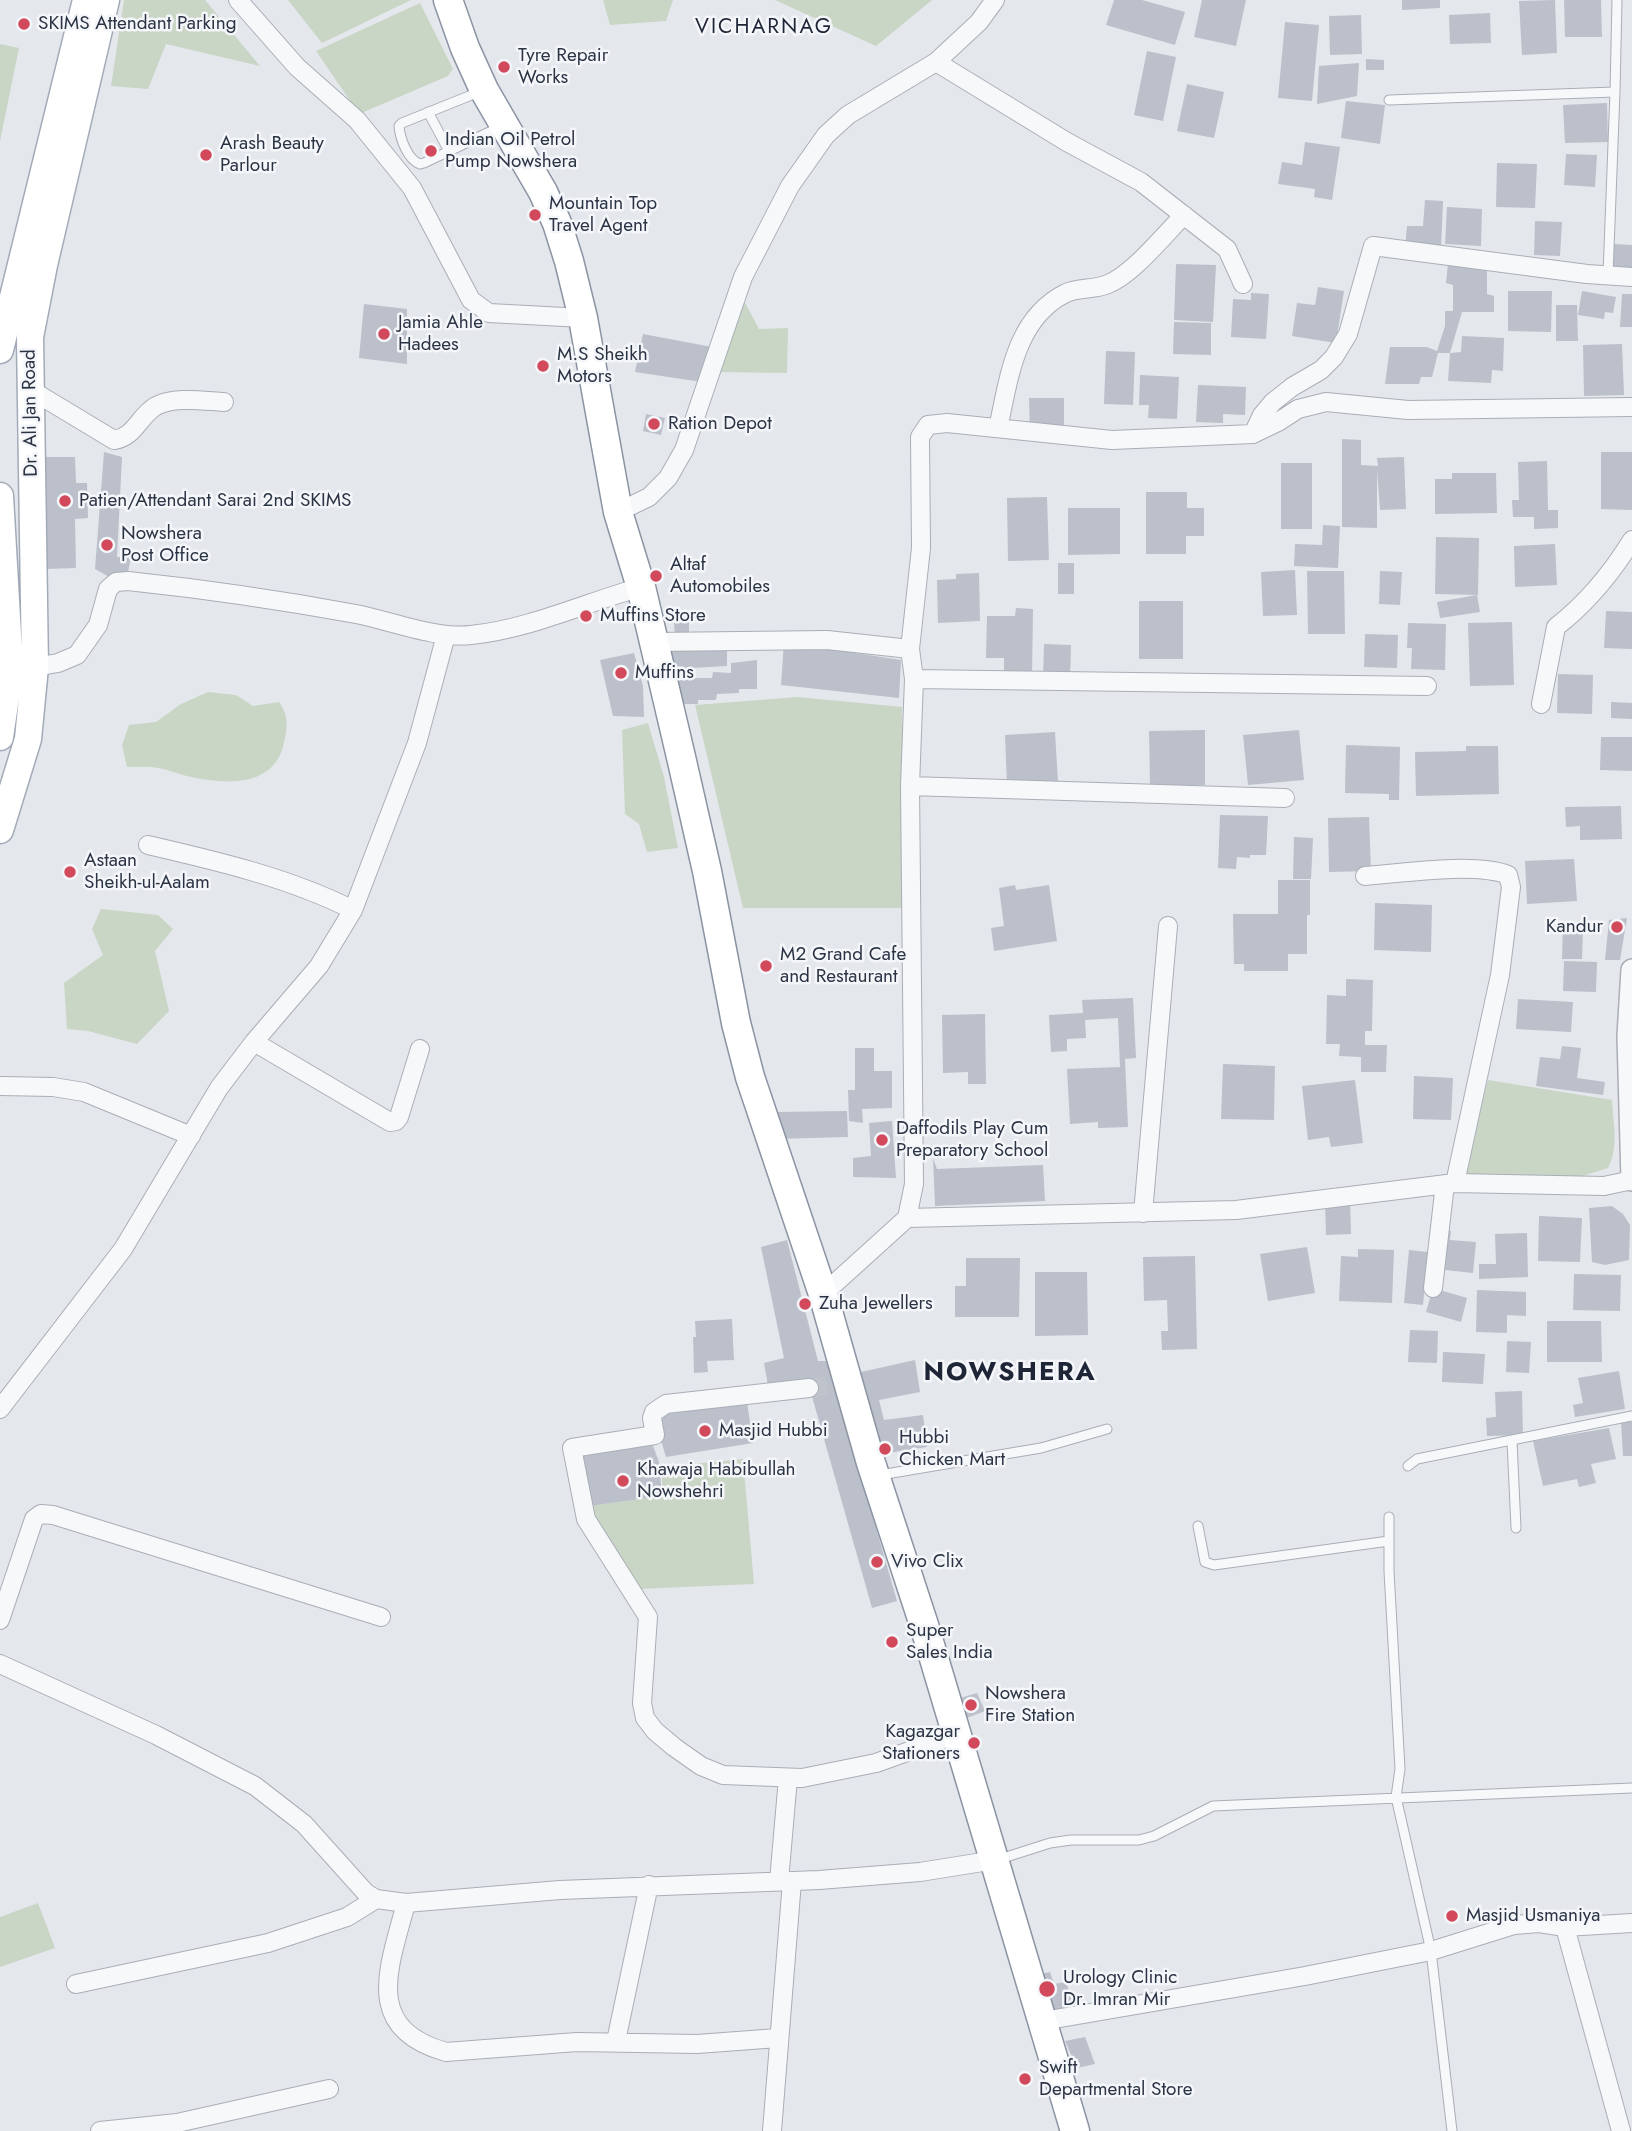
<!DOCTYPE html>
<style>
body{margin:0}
canvas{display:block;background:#e4e7ec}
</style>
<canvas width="1632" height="2131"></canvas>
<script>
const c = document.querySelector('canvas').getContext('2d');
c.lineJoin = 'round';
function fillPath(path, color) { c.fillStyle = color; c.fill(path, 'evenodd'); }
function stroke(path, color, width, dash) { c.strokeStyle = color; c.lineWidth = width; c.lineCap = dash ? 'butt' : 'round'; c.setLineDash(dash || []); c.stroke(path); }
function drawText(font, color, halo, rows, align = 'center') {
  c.font = font + ' Jost,sans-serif'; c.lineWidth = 5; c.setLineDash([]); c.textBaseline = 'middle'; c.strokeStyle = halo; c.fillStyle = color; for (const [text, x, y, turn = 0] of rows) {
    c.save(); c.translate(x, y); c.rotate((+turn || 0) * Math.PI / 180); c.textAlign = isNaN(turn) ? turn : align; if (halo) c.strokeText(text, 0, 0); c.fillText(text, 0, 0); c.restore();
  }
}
fillPath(new Path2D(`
 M124 0H205L260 66 166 44 148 89 111 86Z
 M288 0H411L322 43Z
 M603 0H673L666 21 610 25Z
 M775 0H932L876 46Z
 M420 3 453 69 448 76 359 114 316 51Z
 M0 44 19 48 0 141Z
 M742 297 759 329 788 328 787 373 716 372Z
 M208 692 236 695 253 706 279 702C290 717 287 730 283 747 271 788 224 784 191 777 180 775 170 770 159 768 149 766 137 767 127 767L122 745 129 725 156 722 181 704Z
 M798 697 902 707V908H743L695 705Z
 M648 723 664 777 678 848 647 852 639 824 625 814 622 730Z
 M101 909 158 915 173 929 155 951 169 1011 137 1044 88 1031 67 1029 64 983 103 955 92 929Z
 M1488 1080 1612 1100C1613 1123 1619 1147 1608 1168L1576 1178H1467L1462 1169Z
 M743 1459 754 1584 639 1589 589 1506 662 1496V1467Z
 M38 1903 55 1948 0 1967V1917Z`), '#c9d6c5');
fillPath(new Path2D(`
 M1114 0H1142L1185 12 1175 45 1106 25Z
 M1202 0H1246L1236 46 1194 37Z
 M1402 0H1440V8L1402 10Z
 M1555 0 1557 53 1522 55 1519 1Z
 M1564 0H1601L1602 37H1565Z
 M1490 13 1491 43 1450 44 1449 15Z
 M1361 15 1362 54 1330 55 1329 16Z
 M1285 22 1319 25 1312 101 1278 98Z
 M1147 51 1176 57 1163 121 1134 115Z
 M1366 59 1384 60V70H1366Z
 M1359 63 1357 96 1317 104 1319 66Z
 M1187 84 1224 92 1214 138 1177 131Z
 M1346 101 1385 105 1380 144 1341 138Z
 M1607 103 1608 142 1565 143 1563 105Z
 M1305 142 1340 147 1332 200 1314 197 1315 189 1278 184 1282 162 1302 165Z
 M1566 154 1597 155 1595 187 1564 185Z
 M1497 163 1537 164 1535 208 1496 207Z
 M1425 200 1443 201 1441 250 1405 248 1407 226H1423Z
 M1447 207 1482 209 1481 246 1445 244Z
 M1535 221 1562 222 1560 256 1534 255Z
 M1614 244 1632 245V274H1613Z
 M1448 263 1487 268V294L1494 296V312H1462L1450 353 1461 352 1462 336 1504 338 1503 371 1492 370 1491 383 1448 381 1450 353H1438L1432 377H1421L1419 384H1385L1390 347H1427L1437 351 1445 326V311H1453V285L1446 283Z
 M1176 264 1216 265 1213 322 1174 320Z
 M1318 287 1344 291 1336 343 1292 336 1297 303 1315 305Z
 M1508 291H1552L1551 332 1508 331Z
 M1582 291 1616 297 1613 313 1605 312 1604 319 1578 315Z
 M1251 293 1269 294 1266 339 1231 337 1233 299 1251 300Z
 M1622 294H1632V327H1620Z
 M364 304 407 309V364L359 358Z
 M1556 305H1577L1578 341H1556Z
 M1174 322 1211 323V355L1173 354Z
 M643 334 712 347 702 382 635 372Z
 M1622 344 1624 395 1584 396 1583 345Z
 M1106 351 1135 352 1133 405 1104 404Z
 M1140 375 1179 377 1177 419 1148 418 1149 405H1139Z
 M1198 385 1246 387 1245 415 1223 414V423L1196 422Z
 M1029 398H1064V431H1030Z
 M646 414 665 418 661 435 643 431Z
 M1342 439 1361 440V465L1378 466 1377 458 1404 457 1406 509 1380 510 1377 470V528L1342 527Z
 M104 452 122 457 117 557H131L127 577 111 578 95 569Z
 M1601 452H1632V510L1601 509Z
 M43 457H75L76 483H87L88 518 75 519 76 568 46 569Z
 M1547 461 1548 510H1558V528L1534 529V517H1513L1512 500H1519L1518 462Z
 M1281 463H1312V529H1281Z
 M1452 473H1496L1497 513 1435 514V479H1452Z
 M1146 492H1187V508H1204V536H1186V554H1146Z
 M1047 497 1049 560 1008 561 1007 498Z
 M1068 508H1120V554L1068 555Z
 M1323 525 1340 526 1338 568 1294 566 1295 544 1322 545Z
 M1436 537 1479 538 1478 595 1435 594Z
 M1555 544 1557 585 1515 587 1514 546Z
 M1058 563H1074V594H1058Z
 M1295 570 1297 615 1263 616 1261 572Z
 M1307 571H1344L1345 634H1308Z
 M1380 571 1402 572 1400 605 1379 604Z
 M979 573 980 621 938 623 937 580 956 579V574Z
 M1477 595 1480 612 1440 618 1437 602Z
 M1139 601H1183V659H1139Z
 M1016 608 1033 609 1032 677H1004V658H986L987 616H1015Z
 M1606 611 1632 612V649L1604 648Z
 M689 622V635L675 636 674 623Z
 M1512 622 1514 685 1470 686 1468 623Z
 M1408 623 1446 624 1445 670 1411 669 1412 648H1407Z
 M1365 634 1398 635 1397 668 1364 667Z
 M784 642 901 660 899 698 781 685Z
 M1044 644 1071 645 1070 678 1043 677Z
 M727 645V666L692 668 693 678H712L713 672 731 673V663L757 660V689H739V693L717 694 716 700H698V704H674L665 647Z
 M634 653 643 686 644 717 613 716 600 660Z
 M1558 674 1593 675 1592 714 1557 713Z
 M1611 702 1632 703V719L1611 718Z
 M1205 730V785H1150L1149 731Z
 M1299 730 1304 780 1248 785 1243 735Z
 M1055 732 1058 782 1007 785 1005 735Z
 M1601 737H1632V771L1600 770Z
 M1346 745 1400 747 1399 800H1389V794L1345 793Z
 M1466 746H1498L1499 794 1416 796 1415 752 1466 751Z
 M1621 806 1622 839 1580 840V826L1566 827 1565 807Z
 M1220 815 1268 816 1266 855H1250V858L1237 857 1236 869 1218 868Z
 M1369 817 1371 871 1329 872 1328 818Z
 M1294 837 1313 838 1311 879H1293Z
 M1574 859 1577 901 1527 904 1525 861Z
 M1278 880H1310V915H1307V954H1288V971H1244V964H1234L1233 914H1278Z
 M1015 885 1016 890 1049 885 1057 941 994 951 991 928 1004 926 999 888Z
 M1375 903 1432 905 1431 952 1374 950Z
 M1627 918 1620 960H1605L1609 920Z
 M1563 924 1583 925 1582 959H1562Z
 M1564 961 1597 962 1596 992 1563 991Z
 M1346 979 1373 980 1372 1031H1365V1045H1387L1386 1072H1361V1057L1339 1056 1340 1044H1326L1327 995 1346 996Z
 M1133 998 1136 1058 1125 1059 1128 1127 1098 1128V1122L1070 1124 1067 1069 1120 1067 1118 1018 1085 1020 1086 1038 1067 1039V1051L1051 1052 1049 1015 1083 1013 1082 1000Z
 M1518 999 1573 1002 1571 1032 1516 1029Z
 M985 1014 986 1084H968V1072L943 1073 942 1015Z
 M1562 1046 1581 1048 1577 1078 1605 1082 1603 1095 1536 1086 1540 1057 1560 1059Z
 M855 1048H874V1071H892V1108L862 1109 863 1123 849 1121 848 1090H855Z
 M1223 1064 1275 1066 1274 1120 1221 1119Z
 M1414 1076 1453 1078 1451 1120 1413 1119Z
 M1355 1080 1363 1143 1331 1147 1329 1137 1308 1140 1302 1086Z
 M847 1111 848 1137 776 1139V1112Z
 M892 1121 896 1178 853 1177V1158L871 1156 869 1123Z
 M933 1158 937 1169 1043 1165 1045 1201 935 1206Z
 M1350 1202 1351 1234 1326 1235 1325 1203Z
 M1612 1206 1623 1214 1630 1225 1629 1260 1605 1265 1592 1262 1589 1208Z
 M1539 1216 1582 1218 1580 1262 1538 1261Z
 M1440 1230 1451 1231 1450 1240 1476 1242 1473 1273 1436 1269Z
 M1527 1233 1528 1277 1479 1279V1264H1496L1495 1234Z
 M787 1240 818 1361H828L897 1601 872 1608 809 1386 769 1391 764 1363 784 1358 761 1247Z
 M1307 1247 1315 1293 1268 1301 1260 1254Z
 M1358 1249 1394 1250 1392 1303 1339 1301 1341 1256 1358 1257Z
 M1409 1250 1428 1252 1423 1305 1404 1303Z
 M1195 1256 1197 1349 1162 1350 1161 1331H1168L1167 1300 1144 1301 1143 1257Z
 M966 1258H1020L1019 1317H955V1286H966Z
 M1035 1272H1087L1088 1335 1035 1336Z
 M1574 1274 1621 1275 1620 1311 1573 1310Z
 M1433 1288 1467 1298 1461 1322 1426 1312Z
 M1477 1290 1526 1292V1316L1507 1315V1333L1476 1332Z
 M732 1319 734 1360 707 1361 708 1372 694 1373 693 1337H696L695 1321Z
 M1547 1321H1601L1602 1362H1547Z
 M1410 1330 1438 1331 1437 1363 1408 1362Z
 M1507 1341 1531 1342 1529 1373 1506 1372Z
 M1443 1352 1485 1354 1483 1384 1442 1382Z
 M915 1360 920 1392 879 1400 884 1420 923 1415 927 1447 874 1455 852 1374Z
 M1619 1371 1625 1409 1575 1417 1573 1405 1583 1403 1578 1378Z
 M1522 1391 1523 1435 1487 1436 1486 1418 1496 1417 1495 1392Z
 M747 1402 753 1443 666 1457 660 1437 661 1412Z
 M1621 1422H1632V1456H1623Z
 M1609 1428 1616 1459 1591 1464 1596 1483 1579 1487 1577 1479 1543 1486 1533 1441Z
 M652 1443 659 1462 662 1496 589 1506 581 1455Z
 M977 1693 985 1711 964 1719 957 1699Z
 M1050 1972 1054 1984 1066 1982 1074 2007 1050 2012 1037 1975Z
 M1085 2037 1095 2064 1077 2068 1065 2041Z`), '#bbc0ca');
stroke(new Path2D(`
 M809 1388 835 1384`), '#bfc3cb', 18, [18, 9]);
const service = new Path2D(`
 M479 92 402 123 399 126C400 139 408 160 420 164L424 163 502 126
 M1389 100 1615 92 1617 0
 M428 112 449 151
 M1608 275 1615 92
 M1512 1441 1516 1528
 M1408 1466 1417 1459 1632 1416
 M880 1475 1041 1448 1107 1429
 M1389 1517V1571L1400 1769 1396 1797 1431 1951 1452 2131
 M1198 1526 1205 1562 1214 1565 1389 1541
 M997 1860 1050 1843 1071 1840H1139L1154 1836 1213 1806 1632 1788`);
const minor = new Path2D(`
 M238 0 297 67 357 120 412 188 471 300 489 313 583 318
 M936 62 1067 142 1141 182 1227 249 1243 284
 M31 390 114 440C135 437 138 417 156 406 174 396 204 401 224 402
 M998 428C1009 379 1015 318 1066 293 1079 287 1095 290 1108 284 1132 275 1165 234 1184 215
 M1253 434 1262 415 1273 402 1292 387 1321 370 1334 357 1348 334 1373 246 1587 274 1632 277
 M618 512 649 497 668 478 684 450 743 277 790 186 826 135 848 115 936 62 979 22 995 0
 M654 642 827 640 910 649
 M35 667 58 663 77 655 98 625 108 589 116 582 128 581C204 589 280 600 356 614 391 621 436 639 471 635 529 629 585 603 641 587
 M914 679 1427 686
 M1541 704 1556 627C1587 603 1611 574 1632 540
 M910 786 1285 798
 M148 845C217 861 290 878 353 910
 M1365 876C1402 873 1476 862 1508 875L1511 887 1500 975 1455 1183
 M254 1042 390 1122 396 1121 399 1117 420 1049
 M0 1086 53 1087 84 1092 191 1136
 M1143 1213 1168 926
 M907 1218 1236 1210 1455 1183 1604 1186 1632 1180
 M1433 1288 1445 1184
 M823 1294 907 1218 914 1184 910 786 914 679 910 649 921 548 920 437 928 425 947 423 1112 440 1253 434 1278 422 1298 409 1326 402 1408 410 1632 407
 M809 1388 666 1404 654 1412 652 1418 655 1435 572 1448 586 1519 648 1617 642 1703 645 1718 655 1731 674 1747 701 1766 723 1775 802 1778 876 1763 957 1734
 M0 1409 123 1249 219 1088 254 1042 319 966 353 910 417 743 446 635
 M0 1620 34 1519 41 1514 53 1515 381 1617
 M0 1664 156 1735 255 1786 304 1824 366 1893 376 1899 406 1903 560 1890 819 1880 920 1872 995 1860
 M779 1881 788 1778
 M406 1903C390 1966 361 2028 446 2052L577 2042 697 2044 778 2038
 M1565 1927 1621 2131
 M76 1984 268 1943 347 1917 376 1899
 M1043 2021 1305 1976 1431 1951 1514 1925 1539 1923 1565 1927 1632 1923
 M616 2041 649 1885
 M100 2131 177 2123 329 2089
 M772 2131 792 1881`);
const tertiary = new Path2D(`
 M1632 970 1628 1036 1632 1180`);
const primary = new Path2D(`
 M0 350 86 0
 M0 496 10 670 0 737
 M0 830 28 739 35 667 30 337 44 265 106 0`);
const trunk = new Path2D(`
 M448 0 465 48 484 90 543 192 557 223 569 261 583 318 618 512 641 587 681 757 707 871 736 1023 750 1077 823 1294 871 1463 924 1625 1075 2131`);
stroke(service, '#a9aeb7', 11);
stroke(minor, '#a9aeb7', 20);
stroke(tertiary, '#a9aeb7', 24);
stroke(primary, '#a3abb8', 29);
stroke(trunk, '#8b94a3', 31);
stroke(service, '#f7f8fa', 9);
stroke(minor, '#f7f8fa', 18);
stroke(tertiary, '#f7f8fa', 21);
stroke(primary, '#fff', 26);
stroke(trunk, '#fff', 28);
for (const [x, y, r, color] of [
 [24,24,7,"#d1495b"],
 [504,67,7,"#d1495b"],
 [431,151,7,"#d1495b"],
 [206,155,7,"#d1495b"],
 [535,215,7,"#d1495b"],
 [384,334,7,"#d1495b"],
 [543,366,7,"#d1495b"],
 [654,424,7,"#d1495b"],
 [65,501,7,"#d1495b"],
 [107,545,7,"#d1495b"],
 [656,576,7,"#d1495b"],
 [586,616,7,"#d1495b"],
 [621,673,7,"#d1495b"],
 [70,872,7,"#d1495b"],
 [1617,927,7,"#d1495b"],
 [766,966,7,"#d1495b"],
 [882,1140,7,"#d1495b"],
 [805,1304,7,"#d1495b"],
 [705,1431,7,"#d1495b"],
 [885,1449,7,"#d1495b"],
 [623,1481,7,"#d1495b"],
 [877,1562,7,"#d1495b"],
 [892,1642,7,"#d1495b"],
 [971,1705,7,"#d1495b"],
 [974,1743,7,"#d1495b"],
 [1452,1916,7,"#d1495b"],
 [1047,1989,9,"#d1495b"],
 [1025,2079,7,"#d1495b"]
]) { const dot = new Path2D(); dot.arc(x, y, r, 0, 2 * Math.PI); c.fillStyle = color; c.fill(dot); stroke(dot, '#f4f6f9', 2.5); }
drawText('19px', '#2b3445', '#f4f6f9', [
 ["SKIMS Attendant Parking",38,24],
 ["Tyre Repair",518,56],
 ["Works",518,78],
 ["Indian Oil Petrol",445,140],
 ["Pump Nowshera",445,162],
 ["Arash Beauty",220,144],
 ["Parlour",220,166],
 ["Mountain Top",549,204],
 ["Travel Agent",549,226],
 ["Jamia Ahle",398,323],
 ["Hadees",398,345],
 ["M.S Sheikh",557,355],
 ["Motors",557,377],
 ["Ration Depot",668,424],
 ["Patien/Attendant Sarai 2nd SKIMS",79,501],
 ["Nowshera",121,534],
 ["Post Office",121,556],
 ["Altaf",670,565],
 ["Automobiles",670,587],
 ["Muffins Store",600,616],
 ["Muffins",635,673],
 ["Astaan",84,861],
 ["Sheikh-ul-Aalam",84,883],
 ["Kandur",1603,927,"right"],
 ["M2 Grand Cafe",780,955],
 ["and Restaurant",780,977],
 ["Daffodils Play Cum",896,1129],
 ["Preparatory School",896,1151],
 ["Zuha Jewellers",819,1304],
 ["Masjid Hubbi",719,1431],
 ["Hubbi",899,1438],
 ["Chicken Mart",899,1460],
 ["Khawaja Habibullah",637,1470],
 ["Nowshehri",637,1492],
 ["Vivo Clix",891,1562],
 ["Super",906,1631],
 ["Sales India",906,1653],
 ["Nowshera",985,1694],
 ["Fire Station",985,1716],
 ["Kagazgar",960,1732,"right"],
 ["Stationers",960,1754,"right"],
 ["Masjid Usmaniya",1466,1916],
 ["Urology Clinic",1063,1978],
 ["Dr. Imran Mir",1063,2000],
 ["Swift",1039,2068],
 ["Departmental Store",1039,2090]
], 'left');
drawText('19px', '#2b3445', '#f4f6f9', [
 ["Dr. Ali Jan Road",31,413,-91]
]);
c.letterSpacing = '2px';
drawText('21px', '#1d2536', '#f4f6f9', [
 ["VICHARNAG",764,28]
]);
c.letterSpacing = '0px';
c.letterSpacing = '2px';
drawText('bold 26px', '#1d2536', '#f4f6f9', [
 ["NOWSHERA",1010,1374]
]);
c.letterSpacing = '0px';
</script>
